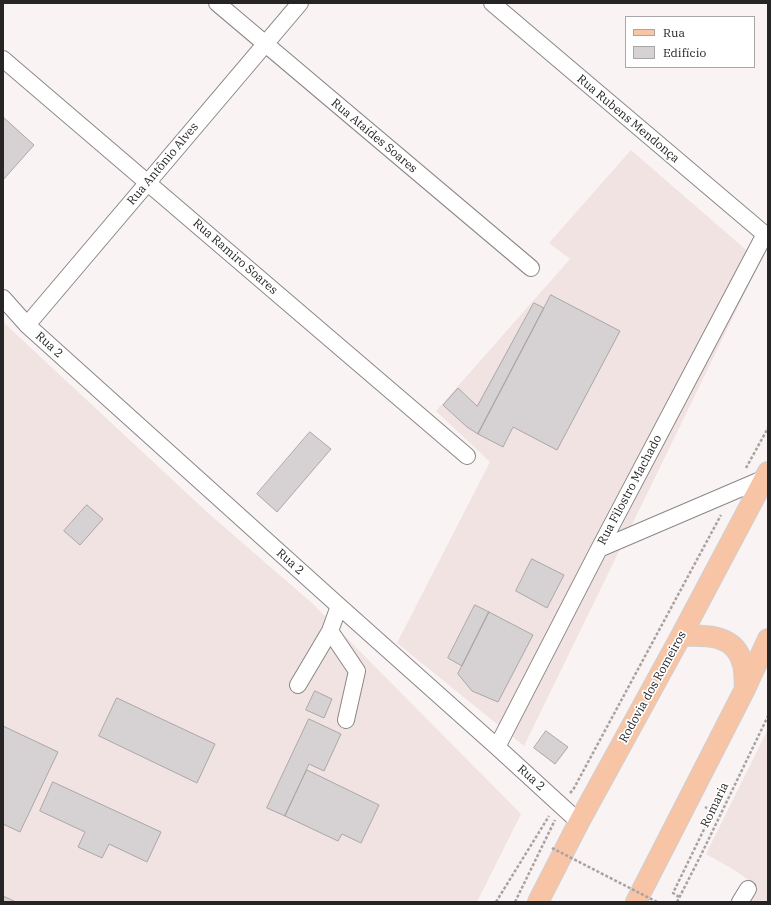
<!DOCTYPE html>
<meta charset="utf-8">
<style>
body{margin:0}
#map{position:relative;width:771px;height:905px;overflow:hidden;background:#f9f3f3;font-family:"IBM Plex Serif",serif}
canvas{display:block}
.frame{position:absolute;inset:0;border:4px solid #262424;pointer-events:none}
.legend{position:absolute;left:625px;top:16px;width:130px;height:52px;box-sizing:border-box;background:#fff;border:1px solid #a8a7a7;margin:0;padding:5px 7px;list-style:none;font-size:12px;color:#262424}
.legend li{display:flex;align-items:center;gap:8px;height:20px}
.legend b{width:20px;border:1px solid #a8a7a7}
</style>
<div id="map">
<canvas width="771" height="905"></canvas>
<div class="frame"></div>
<ul class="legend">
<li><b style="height:5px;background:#f7c5a6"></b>Rua</li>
<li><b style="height:11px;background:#d6d1d3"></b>Edifício</li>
</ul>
</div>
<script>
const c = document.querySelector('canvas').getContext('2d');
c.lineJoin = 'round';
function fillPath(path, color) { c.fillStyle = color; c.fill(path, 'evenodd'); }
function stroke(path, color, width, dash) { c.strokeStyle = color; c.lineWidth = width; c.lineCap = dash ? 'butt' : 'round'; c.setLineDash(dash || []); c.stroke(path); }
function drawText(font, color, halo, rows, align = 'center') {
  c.font = font + ' "IBM Plex Serif",serif'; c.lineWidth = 3.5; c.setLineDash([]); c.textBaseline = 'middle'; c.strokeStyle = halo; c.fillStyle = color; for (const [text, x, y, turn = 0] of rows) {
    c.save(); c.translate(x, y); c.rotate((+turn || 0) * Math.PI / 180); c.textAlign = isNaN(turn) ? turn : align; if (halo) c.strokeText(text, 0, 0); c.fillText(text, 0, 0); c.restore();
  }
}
fillPath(new Path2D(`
 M631 150 760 262 524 746 397 643 490 462 436 411 570 259 549 243Z
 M3 322 208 513 313 604 521 814 477 902H3Z
 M768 729V902H749L758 887 736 871 706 854Z`), '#f1e3e1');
const building = new Path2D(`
 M3 117 34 145 3 180Z
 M551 295 620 331 557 450 513 427 503 447 478 434Z
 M534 303 544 308 478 434 467 427 443 405 458 388 477 406Z
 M310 432 331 449 277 512 257 494Z
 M87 505 103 519 80 545 64 531Z
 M532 559 564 575 547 608 516 591Z
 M475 605 489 612 462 666 448 658Z
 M489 612 533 635 498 702 472 691 458 674Z
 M315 691 332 699 324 718 306 710Z
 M117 698 215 744 197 783 99 736Z
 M309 719 341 734 324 771 309 764 285 816 267 808Z
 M3 726 58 752 20 832 3 824Z
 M546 731 568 747 555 764 534 748Z
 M307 770 379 805 361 843 342 834 338 841 285 816Z
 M53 782 161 832 147 862 109 844 102 858 78 847 85 832 40 811Z
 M3 896 16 902H3Z`);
fillPath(building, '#d6d1d3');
stroke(building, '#aba7a8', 1);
const minor = new Path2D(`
 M217 3 531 268
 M492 3 768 237
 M3 59 467 456
 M3 298 27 325 339 606 497 747 579 822
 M27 325 300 3
 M599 549 765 478
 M330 631 357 671 346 720
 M298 685 330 631 339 606
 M497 747 599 549 765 234
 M740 902 748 889`);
const major = new Path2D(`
 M681 636C707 635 736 634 743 665 745 672 744 680 745 687
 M538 902 579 822 681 636 768 472
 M636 902 745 689 768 639`);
stroke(minor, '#8c8787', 18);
stroke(major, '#cfcfcf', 22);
stroke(new Path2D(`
 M746 468 768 428
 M570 793 573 790 721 515
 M679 897 673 893 713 811 705 807
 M496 902 549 816
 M515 902 555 820
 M677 902 701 855 768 716`), '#a8a3a3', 2.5, [3, 2]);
stroke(minor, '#fff', 16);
stroke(major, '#f7c5a6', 20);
stroke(new Path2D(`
 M552 848 657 902`), '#a8a3a3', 2.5, [3, 2]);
drawText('12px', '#262424', '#fff', [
 ["Rua Rubens Mendonça",628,119,40],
 ["Rua Ataídes Soares",374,136,40],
 ["Rua Antônio Alves",163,164,-50],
 ["Rua Ramiro Soares",235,257,41],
 ["Rua 2",49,345,42],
 ["Rua Filostro Machado",630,490,-62],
 ["Rua 2",290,562,42],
 ["Rodovia dos Romeiros",653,687,-61],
 ["Rua 2",531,778,42],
 ["Romaria",715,805,-64]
]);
</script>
